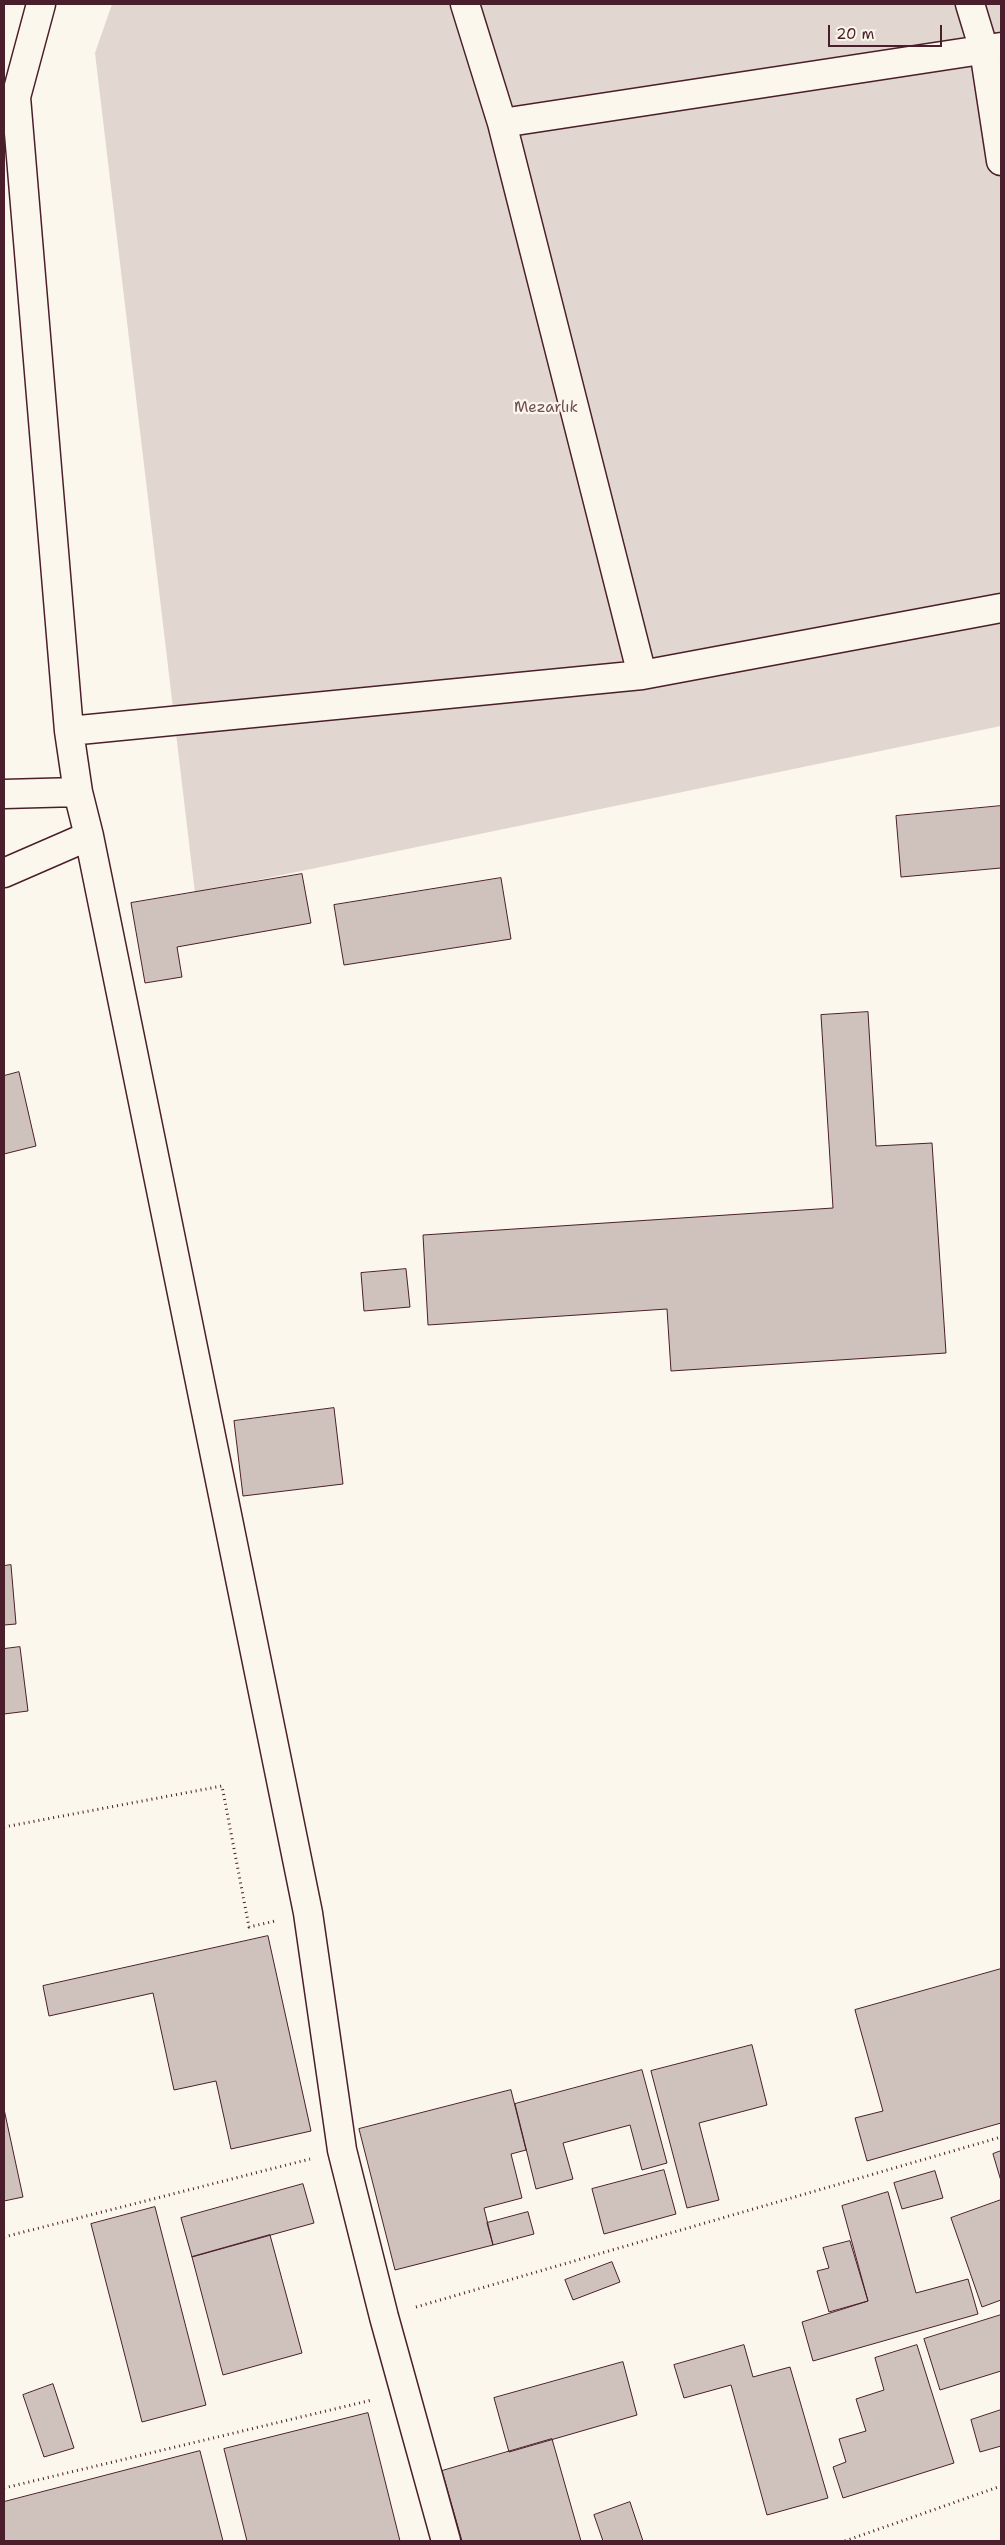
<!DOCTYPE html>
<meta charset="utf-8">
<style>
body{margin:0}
#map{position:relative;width:1005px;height:2545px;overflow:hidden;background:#fbf7ec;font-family:"Shantell Sans",sans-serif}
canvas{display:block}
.frame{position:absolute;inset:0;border:5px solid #4a1f2b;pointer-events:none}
.scale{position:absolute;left:828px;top:25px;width:114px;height:22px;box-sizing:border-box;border:2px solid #4a1f2b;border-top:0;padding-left:6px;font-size:15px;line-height:18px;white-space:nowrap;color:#4a1f2b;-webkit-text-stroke:4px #fbf7ec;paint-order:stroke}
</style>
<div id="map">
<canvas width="1005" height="2545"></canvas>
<div class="frame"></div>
<div class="scale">20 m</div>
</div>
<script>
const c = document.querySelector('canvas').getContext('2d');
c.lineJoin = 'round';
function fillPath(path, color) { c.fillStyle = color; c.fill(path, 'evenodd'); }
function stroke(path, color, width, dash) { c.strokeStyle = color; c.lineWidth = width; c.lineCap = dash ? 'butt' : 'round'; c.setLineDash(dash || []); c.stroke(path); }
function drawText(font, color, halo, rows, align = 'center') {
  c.font = font + ' "Shantell Sans",sans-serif'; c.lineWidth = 4.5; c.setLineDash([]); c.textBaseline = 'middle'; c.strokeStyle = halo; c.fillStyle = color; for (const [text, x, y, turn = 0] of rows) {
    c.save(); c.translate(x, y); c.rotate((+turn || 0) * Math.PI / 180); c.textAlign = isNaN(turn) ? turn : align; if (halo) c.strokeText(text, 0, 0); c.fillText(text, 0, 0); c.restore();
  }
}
fillPath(new Path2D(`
 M112 4H1001V726L195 893 95 53Z`), '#e2d7d0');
const building = new Path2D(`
 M1001 806V868L901 877 896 816Z
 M302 874 311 923 177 947 182 977 145 983 131 903Z
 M501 878 511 939 344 965 334 905Z
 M868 1012 876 1146 932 1143 946 1353 671 1371 667 1309 428 1325 423 1235 833 1208 821 1015Z
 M19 1072 36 1146 4 1154V1076Z
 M406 1269 410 1307 364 1311 361 1273Z
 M334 1408 343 1484 243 1496 234 1421Z
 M11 1565 16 1624 4 1625V1566Z
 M20 1647 28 1711 4 1714V1649Z
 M268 1936 311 2131 231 2149 216 2081 174 2090 153 1993 49 2016 43 1986Z
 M1001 1969V2123L867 2161 855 2118 883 2111 855 2010Z
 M752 2045 767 2105 699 2123 719 2200 687 2208 651 2071Z
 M642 2070 667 2163 642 2170 630 2125 563 2143 573 2179 536 2189 515 2104Z
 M511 2090 526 2150 511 2154 522 2198 484 2208 493 2245 395 2270 359 2129Z
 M4 2109 23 2197 4 2201Z
 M1001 2151V2181L993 2154Z
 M664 2170 676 2214 604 2234 592 2189Z
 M935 2171 943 2198 902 2209 894 2183Z
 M303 2184 314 2223 192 2257 181 2218Z
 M888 2192 916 2293 968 2279 978 2314 813 2361 802 2322 868 2301 842 2206Z
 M1001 2200V2300L982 2307 951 2218Z
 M155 2207 206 2405 142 2422 91 2224Z
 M528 2212 534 2234 493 2245 487 2223Z
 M270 2235 302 2353 223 2375 192 2257Z
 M850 2241 868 2301 829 2312 817 2271 829 2268 823 2248Z
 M612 2262 620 2282 573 2300 565 2280Z
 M1001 2315V2371L940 2390 924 2339Z
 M744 2345 753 2377 790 2367 828 2498 767 2515 731 2385 684 2398 674 2365Z
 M917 2345 954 2463 843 2498 833 2467 846 2462 839 2439 866 2431 856 2399 884 2390 875 2358Z
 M623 2362 637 2415 509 2452 494 2398Z
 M53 2384 74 2448 44 2457 23 2395Z
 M1001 2410V2446L980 2452 971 2420Z
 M368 2413 400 2541H247L224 2449Z
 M552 2439 581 2541H462L442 2471Z
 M200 2451 223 2541H4V2502Z
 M630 2502 643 2541H603L594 2515Z`);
fillPath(building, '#cfc2bc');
stroke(building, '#4a1f2b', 1);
const minor = new Path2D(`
 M41 4 16 97 69 731 78 792 89 836 308 1913 342 2150 384 2317 446 2541
 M465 4 502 123 642 675
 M970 4 984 50 1001 161
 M502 123 1001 47
 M69 731 642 675 1001 608
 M4 794 78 792
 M4 873 89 836`);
stroke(minor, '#4a1f2b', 31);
stroke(new Path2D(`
 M4 1827 222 1786 249 1927 275 1921
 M4 2237 310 2159
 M416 2307 1001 2137
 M4 2488 372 2400
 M845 2541 1001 2486`), '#4a1f2b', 3, [1, 4]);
stroke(minor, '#fbf7ec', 28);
drawText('15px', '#704d54', '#fbf7ec', [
 ["Mezarlık",546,408]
]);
</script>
